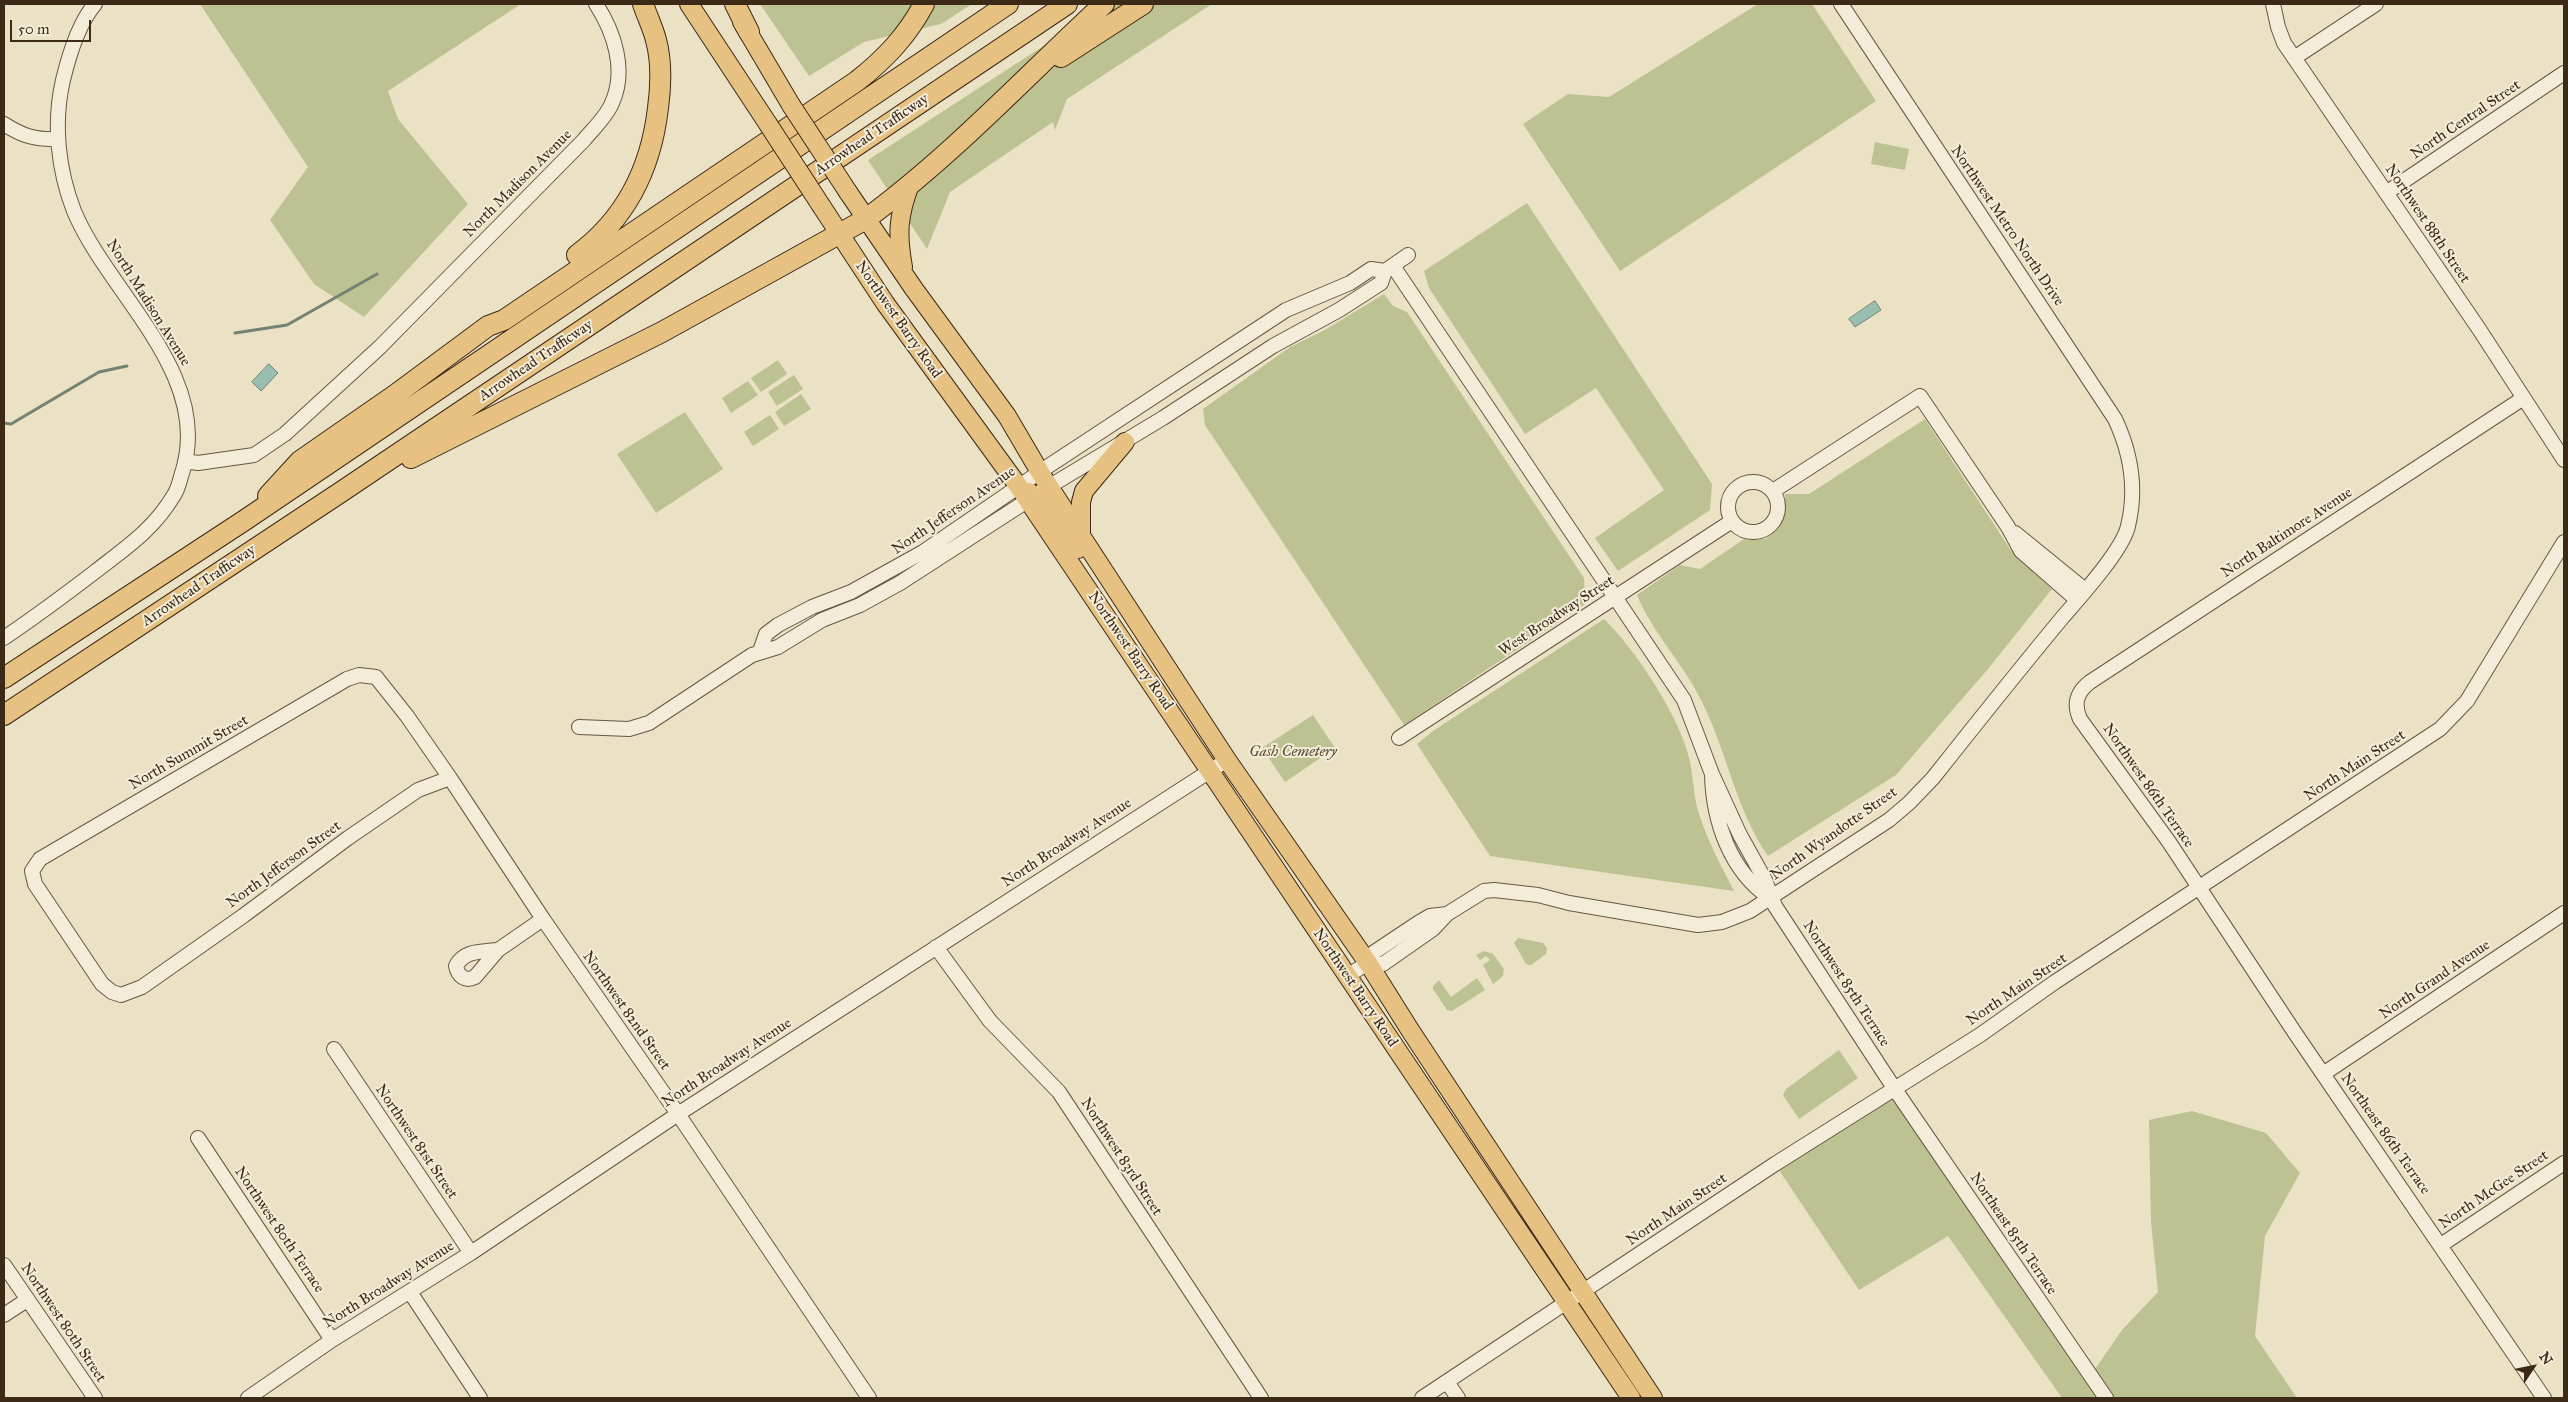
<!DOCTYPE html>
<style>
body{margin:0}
#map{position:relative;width:2568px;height:1402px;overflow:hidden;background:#ebe2c5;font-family:"IM FELL Great Primer",serif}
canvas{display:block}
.frame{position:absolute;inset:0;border:5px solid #3c2916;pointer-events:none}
.north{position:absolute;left:2508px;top:1342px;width:50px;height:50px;-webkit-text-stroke:4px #f2ecd9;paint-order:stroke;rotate:56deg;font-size:14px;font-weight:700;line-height:20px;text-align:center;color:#3c2916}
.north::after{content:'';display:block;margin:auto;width:18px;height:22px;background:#3c2916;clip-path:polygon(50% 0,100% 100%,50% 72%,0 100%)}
.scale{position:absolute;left:10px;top:20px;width:81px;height:22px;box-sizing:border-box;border:2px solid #3c2916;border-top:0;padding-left:6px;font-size:15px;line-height:18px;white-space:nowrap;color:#3c2916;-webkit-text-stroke:4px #f2ecd9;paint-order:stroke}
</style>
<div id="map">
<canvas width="2568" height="1402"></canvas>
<div class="frame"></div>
<div class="north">N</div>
<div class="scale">50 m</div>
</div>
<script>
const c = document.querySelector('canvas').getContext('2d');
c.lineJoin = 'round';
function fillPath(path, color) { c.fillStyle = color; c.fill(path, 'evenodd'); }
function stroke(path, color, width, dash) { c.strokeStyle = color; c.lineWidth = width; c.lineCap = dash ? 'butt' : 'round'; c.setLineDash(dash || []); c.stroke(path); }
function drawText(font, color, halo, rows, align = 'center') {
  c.font = font + ' "IM FELL Great Primer",serif'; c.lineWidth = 4; c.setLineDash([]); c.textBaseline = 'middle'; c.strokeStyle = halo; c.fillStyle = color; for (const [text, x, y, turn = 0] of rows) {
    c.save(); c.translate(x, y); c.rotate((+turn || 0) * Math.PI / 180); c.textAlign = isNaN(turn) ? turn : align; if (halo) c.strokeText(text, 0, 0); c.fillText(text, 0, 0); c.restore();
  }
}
fillPath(new Path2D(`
 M200 4H521L388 91 398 119 468 204 364 317 314 284 270 220 308 167Z
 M760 4H972L941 24 864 42 809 76Z
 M1108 4H1212L1067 99 1055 130 1053 122 950 192 927 249 868 160Z
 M1758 4H1812L1876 101 1620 271 1523 124 1568 94 1609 97Z
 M1875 142 1909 149 1905 170 1871 164Z
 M1527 203 1712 484 1710 510 1618 571 1595 538 1664 490 1596 388 1525 434 1429 288 1424 271Z
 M1384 294 1393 306 1407 312 1584 578 1585 604 1404 725 1205 425 1203 409 1290 347 1325 330Z
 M778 360 787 374 761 392 751 378Z
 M794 375 803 389 777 406 768 392Z
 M748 381 758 395 731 413 722 398Z
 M801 394 811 409 784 426 775 412Z
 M685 412 723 469 656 513 617 454Z
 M770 415 779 429 753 446 744 432Z
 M1925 419 2010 549 2052 589 1988 669 1896 775 1768 856C1736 810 1727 752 1702 702 1684 664 1653 634 1637 595L1680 565 1700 569 1744 539H1766L1782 519 1785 494H1809Z
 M1604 619C1635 649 1677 713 1688 754 1693 771 1693 790 1697 807 1705 836 1720 864 1734 891L1490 856 1417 744 1433 731Z
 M1313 715 1335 748 1285 782 1262 748Z
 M1518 938 1543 943 1547 948 1546 954 1531 965 1526 964 1514 943Z
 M1484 951 1493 954 1504 969 1503 976 1493 984 1483 965 1490 960 1486 956 1480 960 1476 955Z
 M1477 978 1485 990 1452 1011 1447 1010 1433 989V986L1439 980 1451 997Z
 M1839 1050 1858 1078 1799 1119 1783 1095 1786 1089Z
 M1894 1088 2105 1398H2062L1948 1236 1859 1290 1775 1164Z
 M2192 1111 2266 1133 2300 1173 2265 1236 2255 1336 2297 1398H2111L2093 1372 2122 1330 2158 1292 2151 1222 2149 1120Z`), '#bcc291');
const water = new Path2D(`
 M1875 301 1881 310 1855 327 1849 319Z
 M269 364 278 373 261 391 252 382Z`);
fillPath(water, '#99beb0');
stroke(water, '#748272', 1);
stroke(new Path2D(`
 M235 333 287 325 377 274
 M4 423 11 424 99 372 127 366`), '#748272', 3);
const minor = new Path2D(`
 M2273 4 2278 27 2284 43 2479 329 2564 460
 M2294 58 2376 4
 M4 124C22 136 36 140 58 139
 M2386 193 2564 73
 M1393 266 1684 700 1712 774
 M2522 399 2090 682C2077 692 2073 703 2080 719L2169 842 2295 1033 2544 1398
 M185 461 198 463 254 455 285 434 380 347 584 140C593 129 607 116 612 103 627 70 614 32 596 4
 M1728 507a25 25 0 1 1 50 0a25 25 0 1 1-50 0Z
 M1773 491 1920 396 2008 527 2021 551 2077 600
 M2015 533 2085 590
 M4 638C35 617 66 594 96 571 127 547 154 529 174 495 179 488 180 478 183 470 212 373 108 293 74 211 58 170 53 123 63 80 69 55 78 24 95 4
 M760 651 766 634 778 625 812 607 851 592 923 552 1050 465 1286 310 1350 283 1371 269 1385 271
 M579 727 629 729 649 723 752 655 778 647 822 620 860 605 900 583 1050 486 1163 418 1273 346 1339 310 1381 283 1385 271 1408 255
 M1399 738 1732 521
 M450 778 418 790 348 838 243 916 142 987 121 995 112 992 102 984 35 884 32 871 40 859 347 679 359 675 376 677 407 716 450 778 543 919 678 1114 869 1398
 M1770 898C1730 871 1713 821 1712 774L1740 835 1765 880 1775 906 1894 1088 2106 1398
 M936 947 990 1021 1059 1092 1261 1398
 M498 950C482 952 464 950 456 966 458 976 465 982 475 977L498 950 543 919
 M1368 963 1383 964 1433 929 1447 914 1484 891 1494 890 1538 895 1569 903 1698 925 1722 922 1750 911 1889 820 1909 803 1933 778C1975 725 2018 671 2062 618 2079 598 2123 550 2128 526 2137 489 2131 453 2115 419L1841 4
 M1347 976 1368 963 1373 953 1418 923 1430 916 1447 914
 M334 1049 471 1253
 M2323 1074 2564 913
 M198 1138 332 1340
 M2441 1245 2564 1163
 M4 1265 95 1398
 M410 1292 480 1398
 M4 1315 27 1300
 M1447 1382 1458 1398
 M248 1398 332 1340 471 1253 678 1114 1227 760
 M1422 1398 1775 1164 1980 1035 2055 982 2440 729 2467 701 2564 542`);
const major = new Path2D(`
 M689 4 768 124
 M742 22 791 105
 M848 192 914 289 1007 416 1044 479 1227 760 1368 963 1410 1030 1653 1398
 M822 207 885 303 1019 487 1631 1398
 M903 267C897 234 898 216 910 184
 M1029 492 1041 501 1078 549
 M1081 534V502L1084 491 1125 442`);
const highway = new Path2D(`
 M735 4 749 32
 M1061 57 1143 4
 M577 255C626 219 651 168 658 108 661 86 662 62 656 40 653 28 647 16 643 4
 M411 458 662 332 866 219C952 156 1026 76 1104 4
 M268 496 300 461 395 395 488 326 504 320 857 81C885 59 907 36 924 4
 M4 678 245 520 1008 4
 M4 715 341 492 1067 4`);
stroke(minor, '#685742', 16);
stroke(major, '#3c2916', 20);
stroke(highway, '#3c2916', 22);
stroke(minor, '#f2ecd9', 14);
stroke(major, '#e6c182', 18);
stroke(highway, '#e6c182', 20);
const majorBridge = new Path2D(`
 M791 105 848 192
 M768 124 822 207`);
stroke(majorBridge, '#3c2916', 20, []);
stroke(majorBridge, '#e6c182', 18);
drawText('15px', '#3c2916', '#f2ecd9', [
 ["North Central Street",2466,120,-34],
 ["Arrowhead Trafficway",872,135,-34],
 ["North Madison Avenue",518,184,-45],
 ["Northwest 88th Street",2427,224,56],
 ["Northwest Metro North Drive",2007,226,56],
 ["North Madison Avenue",148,303,58],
 ["Northwest Barry Road",898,320,55],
 ["Arrowhead Trafficway",536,361,-34],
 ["North Jefferson Avenue",954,511,-34],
 ["North Baltimore Avenue",2287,533,-33],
 ["Arrowhead Trafficway",199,586,-34],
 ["West Broadway Street",1557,616,-33],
 ["Northwest Barry Road",1130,651,56],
 ["North Summit Street",189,753,-30],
 ["North Main Street",2355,766,-33],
 ["Northwest 86th Terrace",2148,786,55],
 ["North Wyandotte Street",1834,834,-35],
 ["North Broadway Avenue",1067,843,-33],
 ["North Jefferson Street",284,865,-36],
 ["North Grand Avenue",2435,980,-34],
 ["Northwest 85th Terrace",1846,984,57],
 ["Northwest Barry Road",1355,988,56],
 ["North Main Street",2017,990,-34],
 ["Northwest 82nd Street",626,1011,55],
 ["North Broadway Avenue",727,1063,-33],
 ["Northeast 86th Terrace",2385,1134,55],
 ["Northwest 81st Street",416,1142,56],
 ["Northwest 83rd Street",1121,1157,57],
 ["North McGee Street",2494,1190,-34],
 ["North Main Street",1677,1210,-34],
 ["Northwest 80th Terrace",279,1230,56],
 ["Northeast 85th Terrace",2013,1234,56],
 ["North Broadway Avenue",389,1285,-32],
 ["Northwest 80th Street",63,1323,56]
]);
drawText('italic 15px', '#5c4f35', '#f2ecd9', [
 ["Gash Cemetery",1293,752]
]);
</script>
